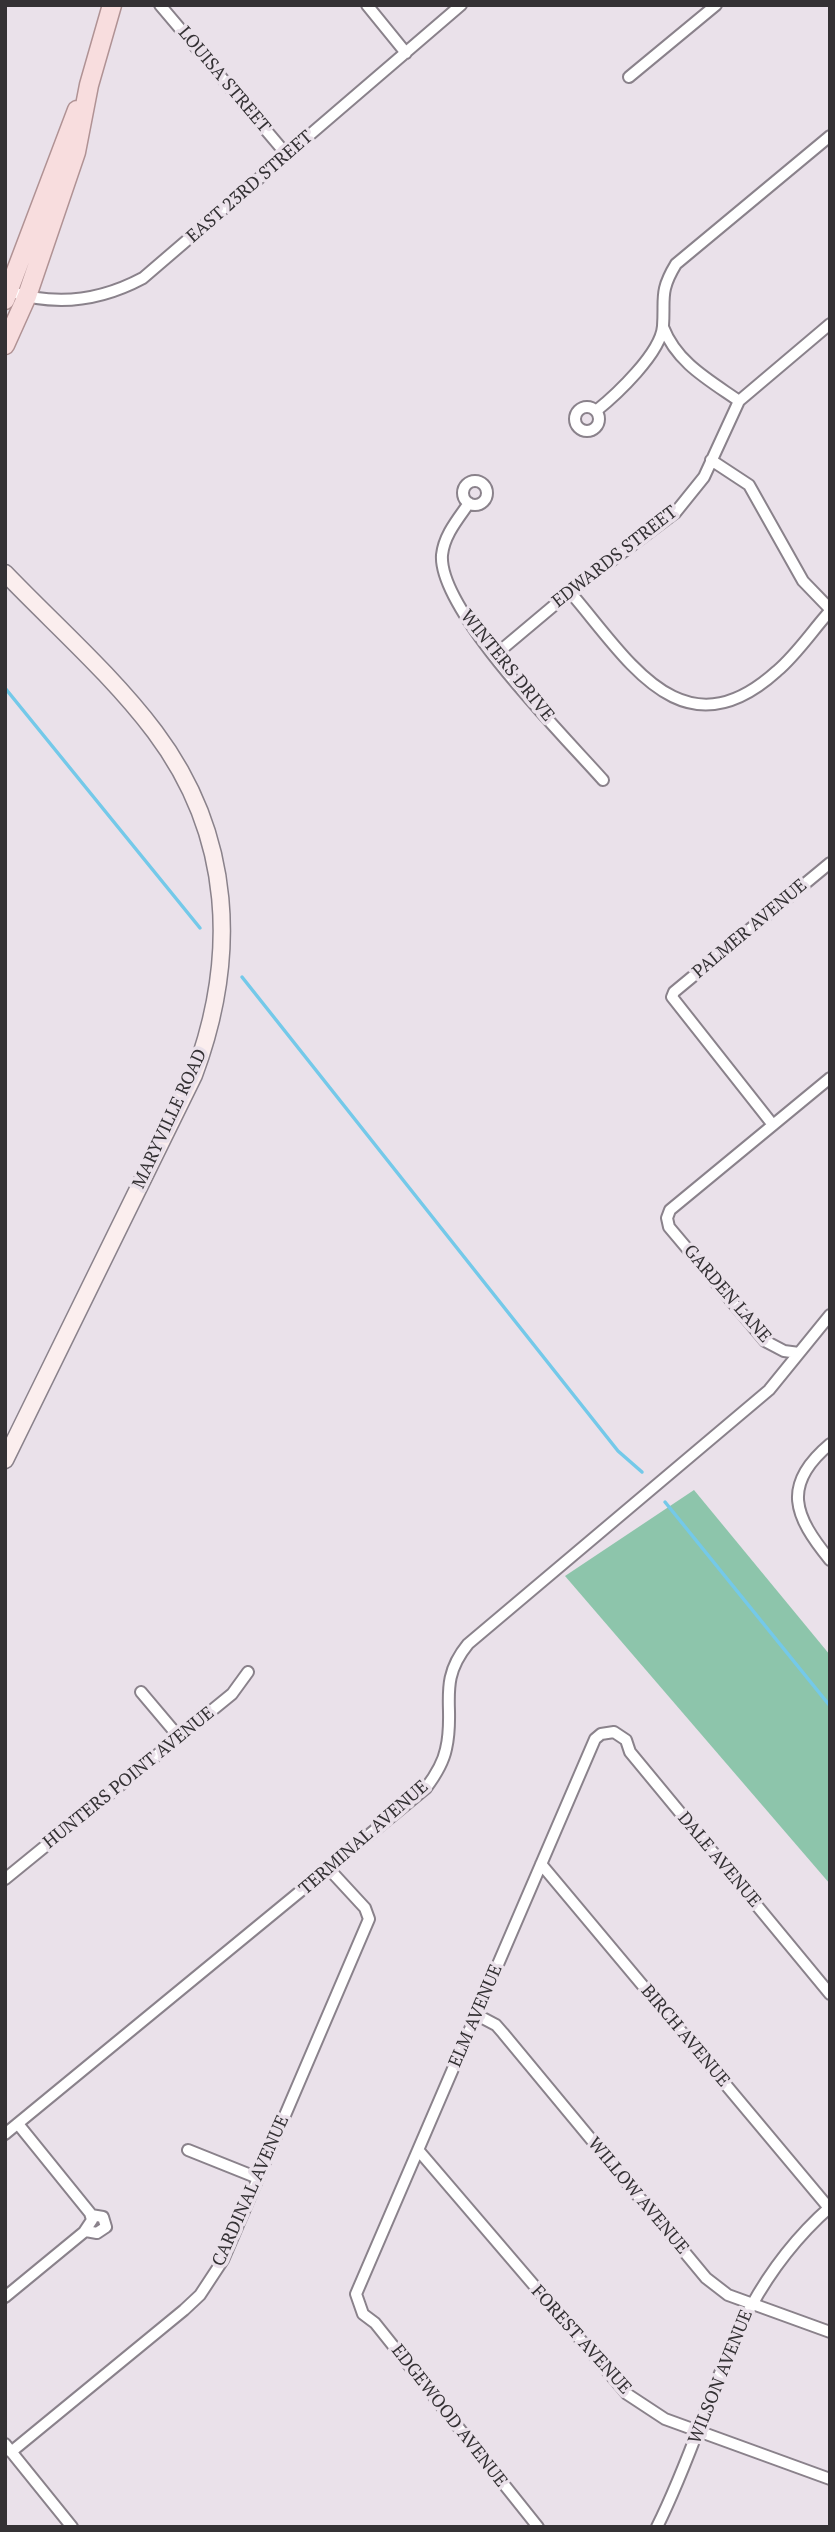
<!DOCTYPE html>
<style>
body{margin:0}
#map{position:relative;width:835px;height:2532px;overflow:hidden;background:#eae1ea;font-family:"PT Serif",serif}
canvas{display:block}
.frame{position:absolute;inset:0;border:7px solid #343134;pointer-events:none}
</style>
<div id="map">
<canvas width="835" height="2532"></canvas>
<div class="frame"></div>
</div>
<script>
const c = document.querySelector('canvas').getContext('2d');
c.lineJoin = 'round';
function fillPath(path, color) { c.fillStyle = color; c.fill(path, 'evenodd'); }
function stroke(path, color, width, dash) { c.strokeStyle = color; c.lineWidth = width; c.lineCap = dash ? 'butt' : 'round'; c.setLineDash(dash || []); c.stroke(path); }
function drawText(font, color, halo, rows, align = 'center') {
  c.font = font + ' "PT Serif",serif'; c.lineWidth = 7; c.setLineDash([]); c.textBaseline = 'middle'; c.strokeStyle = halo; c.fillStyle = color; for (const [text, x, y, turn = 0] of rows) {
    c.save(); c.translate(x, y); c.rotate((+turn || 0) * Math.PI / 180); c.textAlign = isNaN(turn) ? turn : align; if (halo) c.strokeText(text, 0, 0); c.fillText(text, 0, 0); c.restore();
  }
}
fillPath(new Path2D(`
 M694 1490 830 1655V1884L565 1576Z`), '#8dc5ab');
stroke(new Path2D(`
 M5 688 200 928
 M242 977 618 1451 642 1472
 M665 1502 830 1706`), '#74c9e9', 3.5);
const street = new Path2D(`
 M160 5 287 155
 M367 5 406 53
 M629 77 716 5
 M9 291C56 307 100 301 143 278L461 5
 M663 327C677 363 709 380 739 401
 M575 419a12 12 0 1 1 24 0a12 12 0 1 1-24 0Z
 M596 411C616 395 661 353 663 326 665 298 659 292 676 264L830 136
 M711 460 749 485 803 581 830 609
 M463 493a12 12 0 1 1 24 0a12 12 0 1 1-24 0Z
 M469 503C458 519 444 535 442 555 438 610 565 737 603 780
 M570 592C628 659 682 757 777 671 797 654 812 631 830 611
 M495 655 570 592 675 513 704 477 739 401 830 324
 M773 1125 672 997 674 992 830 863
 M799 1353 784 1351 765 1341 669 1227 667 1218 670 1210 830 1078
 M830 1444C781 1485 794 1516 830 1560
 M141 1692 179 1737
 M541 1864 829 2208
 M5 1879 232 1694 248 1672
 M477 2015 496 2025 503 2033 706 2278 728 2295 830 2332
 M5 2134 426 1788C435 1776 443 1764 446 1749 456 1708 436 1683 468 1644L769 1390 830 1315
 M188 2150 258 2178
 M419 2151 627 2394 665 2419 830 2479
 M86 2231 97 2233 106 2227 103 2217 91 2215
 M5 2297 84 2232 92 2220 90 2213 18 2124
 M5 2444 72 2527
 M11 2452 184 2310 200 2295 223 2260 369 1919 365 1908 329 1869
 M538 2527 375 2323 363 2314 356 2294 595 1739 601 1734 614 1732 626 1740 630 1752 830 1994
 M657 2527C716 2409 726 2299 830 2207`);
const secondary = new Path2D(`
 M5 573C55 625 112 675 155 732 233 836 238 957 194 1075L5 1460`);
const primary = new Path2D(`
 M5 300 77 110
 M5 345 27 296 76 152 89 85 112 5`);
stroke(street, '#8a828b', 14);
stroke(secondary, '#8a828b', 19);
stroke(primary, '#b09294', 21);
stroke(street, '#fff', 10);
stroke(secondary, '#fbeeee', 16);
stroke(primary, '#f8ddde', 18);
drawText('18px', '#343134', '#eae1ea', [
 ["LOUISA STREET",224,80,50],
 ["EAST 23RD STREET",250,187,-41],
 ["EDWARDS STREET",615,557,-38],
 ["WINTERS DRIVE",507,666,51],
 ["PALMER AVENUE",750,929,-40],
 ["MARYVILLE ROAD",170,1119,-65],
 ["GARDEN LANE",727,1294,49],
 ["HUNTERS POINT AVENUE",129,1778,-39],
 ["TERMINAL AVENUE",364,1838,-41],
 ["DALE AVENUE",719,1860,50],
 ["ELM AVENUE",476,2016,-67],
 ["BIRCH AVENUE",685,2036,50],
 ["CARDINAL AVENUE",251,2191,-66],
 ["WILLOW AVENUE",638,2196,50],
 ["FOREST AVENUE",581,2340,48],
 ["WILSON AVENUE",721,2377,-68],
 ["EDGEWOOD AVENUE",449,2416,52]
]);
</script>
